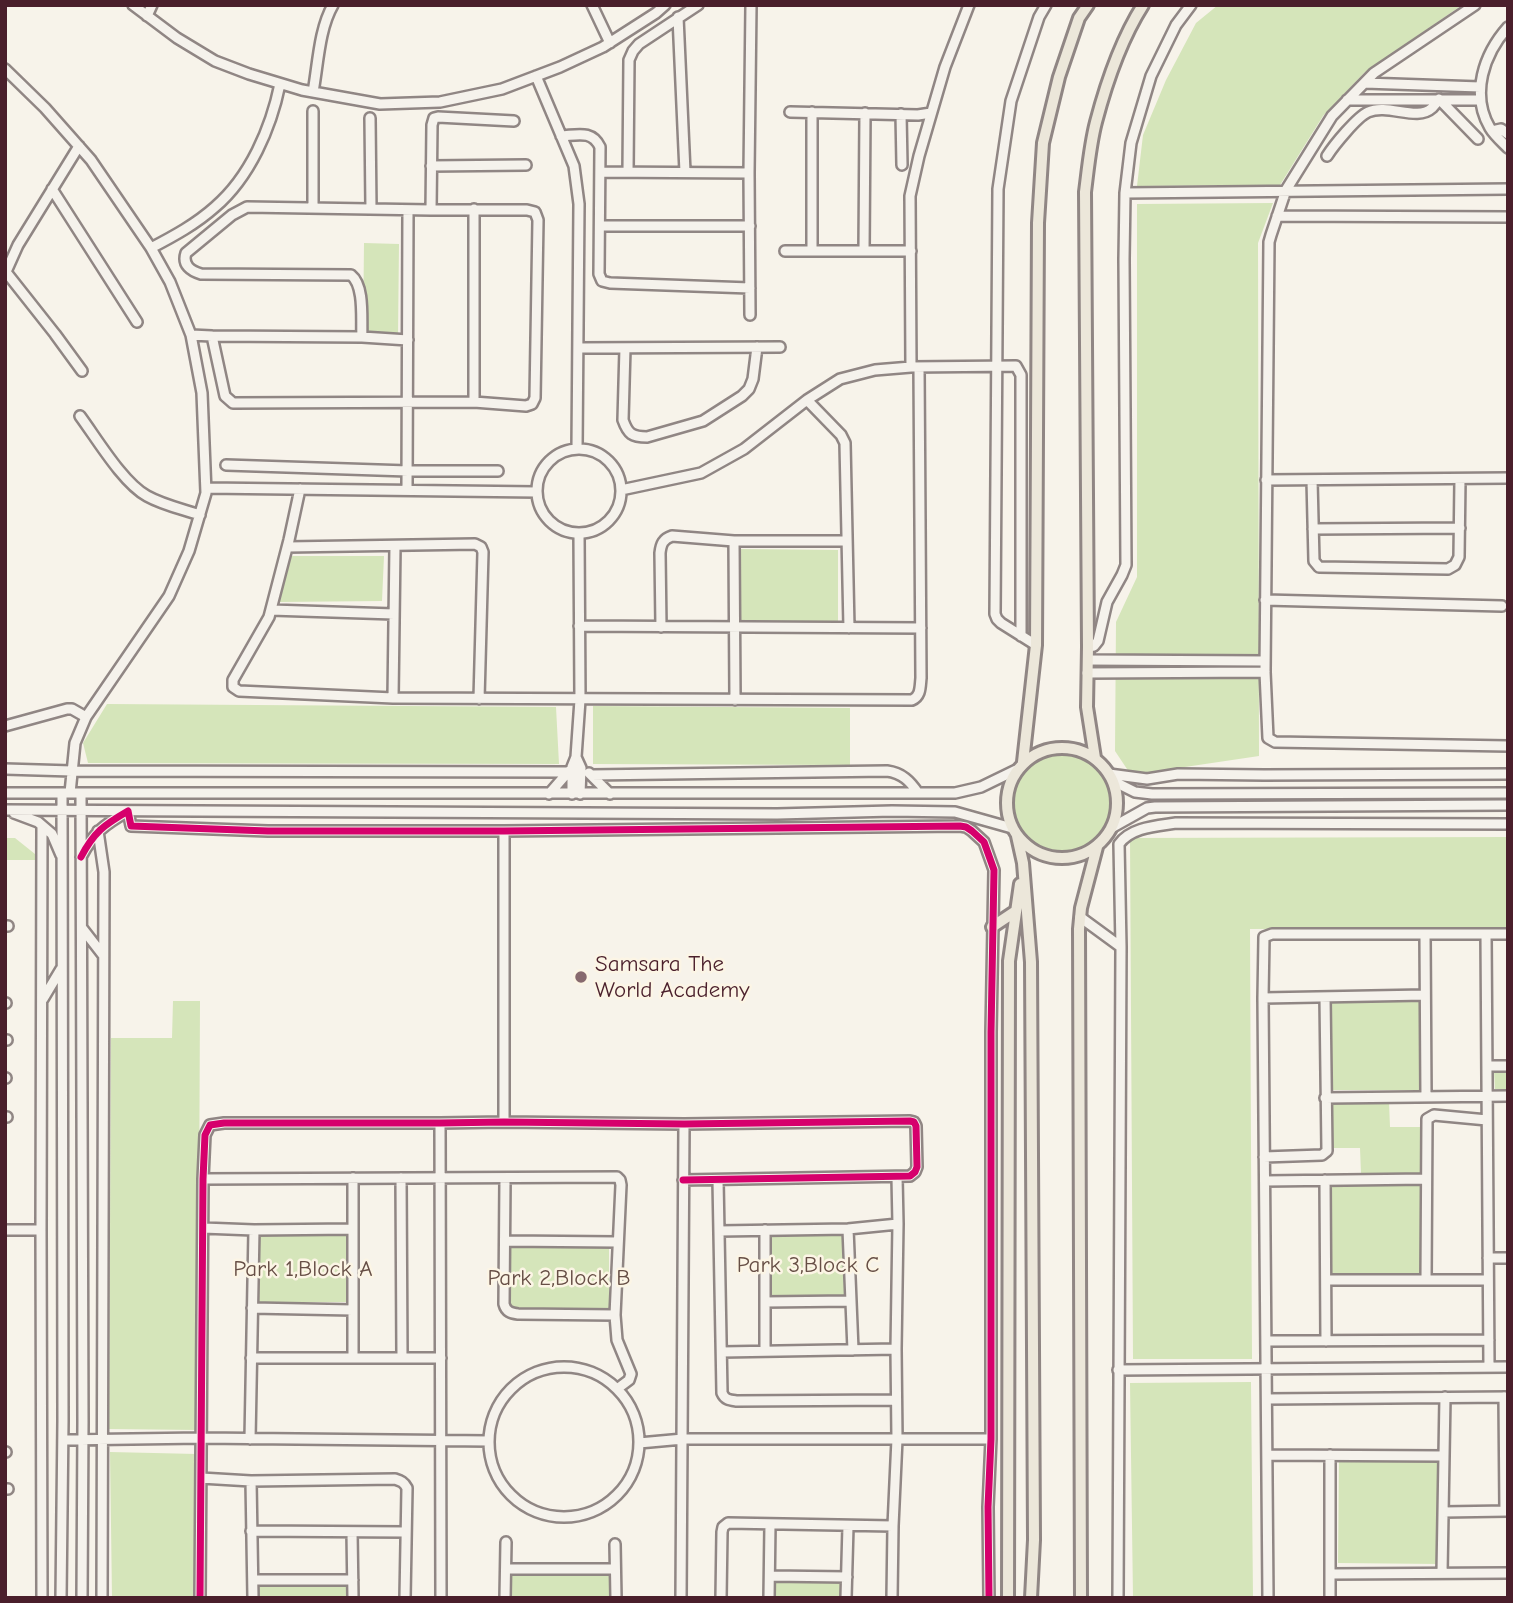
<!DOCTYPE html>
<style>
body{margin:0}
#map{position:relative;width:1513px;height:1603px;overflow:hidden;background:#f7f3ea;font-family:"Comic Neue",sans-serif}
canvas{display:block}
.frame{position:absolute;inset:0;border:7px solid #4a1f2b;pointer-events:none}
</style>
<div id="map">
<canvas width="1513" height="1603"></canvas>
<div class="frame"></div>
</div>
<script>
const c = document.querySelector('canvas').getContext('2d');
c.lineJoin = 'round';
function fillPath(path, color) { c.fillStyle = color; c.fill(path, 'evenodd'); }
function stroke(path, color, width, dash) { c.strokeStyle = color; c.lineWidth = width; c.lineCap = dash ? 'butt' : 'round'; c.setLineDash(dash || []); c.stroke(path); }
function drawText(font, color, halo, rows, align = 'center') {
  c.font = font + ' "Comic Neue",sans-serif'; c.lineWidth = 5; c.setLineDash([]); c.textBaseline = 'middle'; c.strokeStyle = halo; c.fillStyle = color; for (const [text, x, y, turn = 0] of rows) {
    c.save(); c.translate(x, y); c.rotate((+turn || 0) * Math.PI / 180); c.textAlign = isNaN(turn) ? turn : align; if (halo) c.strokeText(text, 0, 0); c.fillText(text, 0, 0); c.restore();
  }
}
fillPath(new Path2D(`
 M1218 5H1462L1364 73 1323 116 1280 185 1137 186 1143 135 1166 80 1196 23Z
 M1273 203 1258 243 1259 756 1131 775 1115 751 1116 622 1137 577V204Z
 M364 243 399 244 398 336H363Z
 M740 549 838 550V621H740Z
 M290 556H384L382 601 278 602Z
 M107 704 556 707 559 764 88 763 83 743Z
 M593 706 850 708V765L593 764Z
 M1013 803a49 49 0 1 1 98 0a49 49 0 1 1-98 0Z
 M1508 837V928L1250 929 1252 1359H1133L1130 838Z
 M5 838H15L35 854V860H5Z
 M173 1001H200L198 1430 109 1429 111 1038H172Z
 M1331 1001H1419L1420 1090H1331Z
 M1494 1070H1508V1089H1495Z
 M1330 1102H1389L1390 1127H1421V1173H1361L1360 1148H1331Z
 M1330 1185 1421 1186V1277L1330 1276Z
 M771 1234H843L844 1296H772Z
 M258 1235 348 1236V1302H258Z
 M508 1246H609V1309H508Z
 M1251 1382 1253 1598H1133L1130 1383Z
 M110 1452 197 1454 196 1598H112Z
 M1339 1460 1439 1461V1564L1338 1563Z
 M509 1576H609V1598H509Z
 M773 1581 841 1582 840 1598H773Z
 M257 1586H346V1598H257Z`), '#d5e5ba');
const minor = new Path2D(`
 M133 5 177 38 215 61 249 74 302 90 380 104 440 102 502 89 560 67 603 47 656 13 665 5
 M592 5 610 43
 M1475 5 1374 73 1332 116 1286 190 1271 235 1269 242 1265 672 1268 738 1275 742 1508 746
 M147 16 152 5
 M678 17 685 172
 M1508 27C1484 54 1470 94 1490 128 1494 135 1502 142 1508 148
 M5 69 45 108 91 160 151 248 170 282 191 335 202 393 206 493 189 551 169 596 86 717 75 743 70 793
 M536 76 574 166 579 204 577 449
 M1365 83 1480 87
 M313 92C318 65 319 29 333 5
 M1347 100H1479
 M313 111V207
 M790 112 918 115 931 113
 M901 114 902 165
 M370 118 371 209
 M1492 131 1501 129 1508 134
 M561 136C578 135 592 130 600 147L599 274 602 281 610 283 750 288
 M1327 156C1334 145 1357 117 1368 112 1388 103 1417 122 1432 108 1435 105 1437 102 1439 99L1478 139
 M431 166 526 165
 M600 172 749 173
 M628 172 629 60 633 51 639 44 698 5
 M52 189 137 322
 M1125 193 1508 189
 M431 210 432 125 434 118 438 117 514 121
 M1277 216 1508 217
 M600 226H750
 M151 248C174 236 196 224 215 207 250 177 271 128 280 84
 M785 251H911
 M812 251V112
 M864 251 865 113
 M6 272 55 334 82 371
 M5 274 18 245 79 146
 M750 315 749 173 751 5
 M191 335 212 336
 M362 337C361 320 365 286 351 275L201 274C191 271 182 265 186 253L232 215 247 207 431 210H527L535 212 538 220 535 398 532 404 526 406 474 402 233 403 225 396 212 336 362 337 408 340
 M579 348 780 347
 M625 348 623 420C628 434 632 437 647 437L703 421 742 396 749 389 753 379 757 347
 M911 367 910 196 919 156 945 67 969 5
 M807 400 841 435 845 443 849 628
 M474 402V209
 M80 416C97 439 123 483 147 496 163 505 182 509 200 515
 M537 491a42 42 0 1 1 84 0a42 42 0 1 1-84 0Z
 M226 465 408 471H498
 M1266 480 1508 478
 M1312 480 1314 561 1319 567 1448 569 1455 565 1459 557 1460 479
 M206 488 537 492
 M300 489 289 540 269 617 233 680V687L239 691 393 698 912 700C921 696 920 687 921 678L919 367
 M407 490 408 210
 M621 490 701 473 744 449 807 400 840 379 875 370 911 367 1016 366 1021 375V636
 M1313 529 1460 528
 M734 541 735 700
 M288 547 475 544 481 547 483 552 479 699
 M1265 600 1502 606
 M271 610 394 614
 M579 626 921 628
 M661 627 660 553C661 544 663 539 672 536L734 541H847
 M1036 645 1001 623 997 619 995 614 998 189 1011 101 1039 17 1046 5
 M1088 647 1094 646 1098 641 1107 602 1122 575 1126 565 1124 259 1125 193 1131 143 1151 76 1176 25 1191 5
 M1088 660 1265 661
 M1087 673 1265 672
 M393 698 395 546
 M5 726 67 709H72L86 717
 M576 757 580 700 579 534
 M5 769 72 771 568 772
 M589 773 610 794
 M1109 774 1147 779 1178 774 1264 775 1508 774
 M591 775 887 771C902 773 910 781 918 793
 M1113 781 1135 792 1152 794 1508 793
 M5 793H955L981 787 1016 770
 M81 793 83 1422 82 1598
 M549 794 569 771
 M572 794V767L576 757 581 768 580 794
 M5 810 777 814 892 811 955 812 1012 828
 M14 813 38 822 52 834 61 855
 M1113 827 1147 808 1155 807 1508 805
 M98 831 104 872 102 1598
 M504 831V1122
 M81 857C94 832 104 825 128 811L131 826 268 831H504L960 826 966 827 972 831 984 842 994 870 991 1032V1439L988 1507 989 1598
 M1080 917 1121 947
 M5 926H8
 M82 928 103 955
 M1486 934 1489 1367
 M1425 935 1426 1097
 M1263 998 1425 995
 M43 999 61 969
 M5 1003H6
 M5 1040H7
 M1487 1066H1508
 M5 1078H6
 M1325 1098 1508 1096
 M5 1117H7
 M440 1123 441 1598
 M1264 1157 1322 1155 1327 1151 1325 997
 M353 1178V1358
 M401 1178 402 1358
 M203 1179 617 1177 620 1180 621 1185 615 1315 617 1340 631 1374 629 1380 617 1389
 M505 1179 504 1304C506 1312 511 1313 518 1314L615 1315
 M718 1180 722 1393C725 1400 730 1400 737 1401L896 1400
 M1325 1180 1326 1341
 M1265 1181 1426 1179
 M203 1228 254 1230 353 1229
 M848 1229 853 1350
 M5 1230H41
 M719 1231 848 1229 898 1224
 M505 1241 617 1242
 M1488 1258H1508
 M1326 1280H1488
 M1426 1280 1427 1119 1434 1115 1487 1120
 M765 1302 850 1301
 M252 1308 353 1310
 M1266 1341 1489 1340
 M765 1351V1230
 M722 1352 896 1349
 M251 1358H441
 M489 1442a75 75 0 1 1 150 0a75 75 0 1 1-150 0Z
 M1118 1370 1508 1367
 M1504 1397 1505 1511
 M1267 1399 1508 1397
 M250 1439 254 1230
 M63 1440 201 1438 489 1441
 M639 1443 683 1439H991
 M5 1452H6
 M1267 1455 1444 1456
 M1330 1455V1598
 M201 1478 251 1481 395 1479C401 1481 404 1482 407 1488L405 1598
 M251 1481 253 1598
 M5 1489H8
 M1443 1512 1508 1511
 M251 1531 406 1532
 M352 1532 353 1598
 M615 1544 616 1598
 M506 1569H615
 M1442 1573 1445 1397
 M1330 1574 1508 1573
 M770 1576 847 1577
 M253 1580H353
 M42 1598 41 1230 42 826
 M61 1598 63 1421 62 793
 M200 1598 203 1179 205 1135 210 1125 224 1123H440L504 1122 684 1124 910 1121 914 1122 916 1126 917 1167 915 1172 910 1176 683 1180
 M505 1598 506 1542
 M681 1598 684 1124
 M721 1598 722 1532 723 1527 728 1523 893 1526
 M769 1598 770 1524
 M846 1598 848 1526
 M892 1598 893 1526 897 1439 896 1349 898 1224 897 1177
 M1118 1598 1121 947 1119 844C1131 827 1157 826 1176 823L1508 824
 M1268 1598 1263 998 1264 937 1272 934H1508`);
const major = new Path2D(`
 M1007 803a55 55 0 1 1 110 0a55 55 0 1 1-110 0Z
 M1095 758 1087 707 1088 647 1085 192C1088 169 1090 145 1096 122 1106 84 1122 38 1143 5
 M1023 762 1036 645 1038 223 1043 143 1059 77 1079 18 1088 5
 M1017 836 1023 863 1031 962 1034 1540 1031 1598
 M992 927 1016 911
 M1008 1598 1009 961 1020 884
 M1081 1598 1079 929 1081 908 1097 847`);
stroke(minor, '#908684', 14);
stroke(major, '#908684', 16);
stroke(minor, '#f5f2ec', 9);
stroke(major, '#ece7da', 10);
stroke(new Path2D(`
 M81 857C94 832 104 825 128 811L131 826 268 831H504L960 826 966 827 972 831 984 842 994 870 991 1032V1439L988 1507 989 1598
 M200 1598 203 1179 205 1135 210 1125 224 1123H440L504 1122 684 1124 910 1121 914 1122 916 1126 917 1167 915 1172 910 1176 683 1180`), '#d6006c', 7);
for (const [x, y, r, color] of [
 [581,977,7,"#87696e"]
]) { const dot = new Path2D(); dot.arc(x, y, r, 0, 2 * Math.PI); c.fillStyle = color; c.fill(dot); stroke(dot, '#fcf5e5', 2.5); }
drawText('23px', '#4a1f2b', '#fcf5e5', [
 ["Samsara The",595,964],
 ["World Academy",595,990]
], 'left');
drawText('23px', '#664e45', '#fcf5e5', [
 ["Park 3,Block C",808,1265],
 ["Park 1,Block A",303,1269],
 ["Park 2,Block B",559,1278]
]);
</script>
